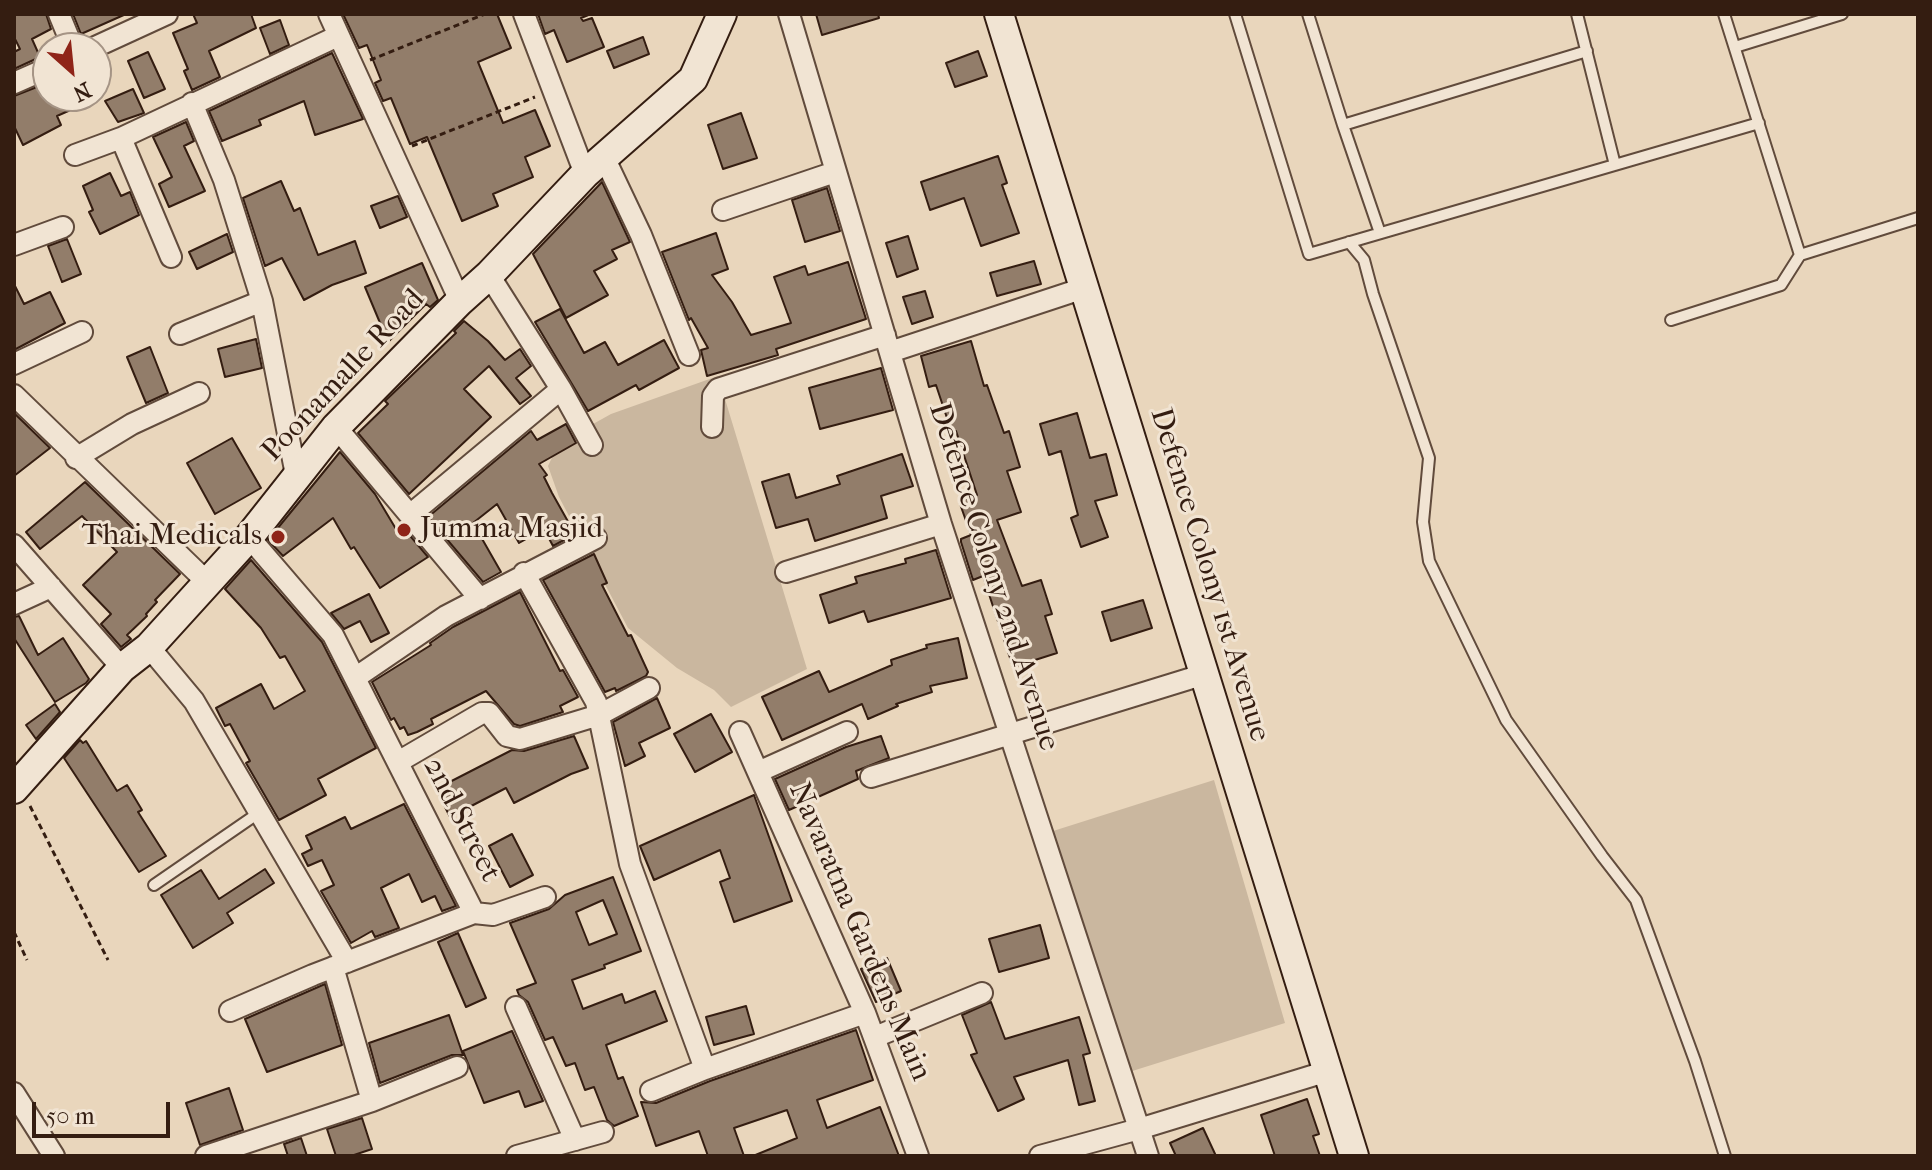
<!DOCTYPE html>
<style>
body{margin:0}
#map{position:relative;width:1932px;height:1170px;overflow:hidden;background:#e9d6bc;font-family:"IM FELL French Canon",serif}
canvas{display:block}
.frame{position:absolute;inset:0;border:16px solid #341d11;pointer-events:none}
.north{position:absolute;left:32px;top:32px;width:80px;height:80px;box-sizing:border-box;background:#f1e4d3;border:2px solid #a59485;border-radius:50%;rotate:153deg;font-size:22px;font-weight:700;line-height:32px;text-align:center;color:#341d11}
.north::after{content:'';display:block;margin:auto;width:28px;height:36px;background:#8f2418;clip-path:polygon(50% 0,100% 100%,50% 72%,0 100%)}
.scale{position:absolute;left:32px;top:1102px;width:138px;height:36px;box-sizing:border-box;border:4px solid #341d11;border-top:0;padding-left:10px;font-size:24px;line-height:28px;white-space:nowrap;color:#341d11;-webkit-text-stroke:6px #f1e4d3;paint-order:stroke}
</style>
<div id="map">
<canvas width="1932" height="1170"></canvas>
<div class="frame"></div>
<div class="north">N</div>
<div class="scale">50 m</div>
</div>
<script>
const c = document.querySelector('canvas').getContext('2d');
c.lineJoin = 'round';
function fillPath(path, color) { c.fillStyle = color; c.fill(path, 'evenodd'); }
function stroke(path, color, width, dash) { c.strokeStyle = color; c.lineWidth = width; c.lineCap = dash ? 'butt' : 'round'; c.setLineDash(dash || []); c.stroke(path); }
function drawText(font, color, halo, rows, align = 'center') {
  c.font = font + ' "IM FELL French Canon",serif'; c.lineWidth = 6; c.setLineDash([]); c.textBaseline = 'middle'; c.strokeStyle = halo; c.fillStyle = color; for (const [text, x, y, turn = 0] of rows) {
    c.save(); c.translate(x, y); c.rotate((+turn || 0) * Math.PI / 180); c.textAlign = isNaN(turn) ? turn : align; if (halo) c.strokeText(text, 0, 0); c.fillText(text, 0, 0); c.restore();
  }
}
fillPath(new Path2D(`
 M718 376 807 669 731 707 714 690 677 668 628 628 559 497 548 466 559 443 611 414Z
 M1214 780 1285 1023 1126 1073 1050 832Z`), '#cab79f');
const building = new Path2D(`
 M14 14H46L51 29 32 39 40 57 14 69V52L20 49 14 37Z
 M73 14H126L81 34Z
 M193 14H251L256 28 209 51 220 77 192 90 184 71 188 69 173 33 197 23Z
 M343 14H497L511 48 478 62 503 123 535 110 550 146 525 157 533 177 493 194 498 206 462 221 427 137 410 144 391 98 383 101 375 83 381 80 367 45 359 48Z
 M538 14H591L581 18 583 21 592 18 604 47 567 62 554 30 545 34Z
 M816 14H878L879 18 822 35Z
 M280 20 289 45 270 54 260 28Z
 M643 37 649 54 614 68 607 51Z
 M978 51 987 76 955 87 946 63Z
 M148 52 165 89 144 98 128 61Z
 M332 53 363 119 315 135 304 101 259 120 261 125 222 141 209 111Z
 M42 85 48 96H102L57 116 61 125 23 145 14 126V96Z
 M133 89 144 113 118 122 105 101Z
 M741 113 757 158 723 169 708 125Z
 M186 122 194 141 184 146 205 191 169 207 159 184 172 177 153 137Z
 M998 156 1007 183 1002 185 1019 233 981 246 964 198 930 210 921 182Z
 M110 173 121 196 130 192 139 215 100 234 89 212 93 210 83 186Z
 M281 181 294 211 300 208 318 255 355 241 366 273 332 285 304 300 282 258 265 266 243 198Z
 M602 182 630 242 612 250 617 259 594 271 608 295 566 318 533 254Z
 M827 188 840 231 805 242 792 200Z
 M398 196 407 217 380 228 371 206Z
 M716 233 728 269 712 275 732 302 751 335 791 323 774 277 805 266 808 275 848 262 866 319 776 349 778 355 707 376 701 350 708 348 691 318 689 320 662 252Z
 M227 234 233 252 197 269 189 252Z
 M908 236 918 269 897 277 886 243Z
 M67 239 81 274 62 282 48 246Z
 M1034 261 1041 284 997 296 990 273Z
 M422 263 438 300 430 307 426 304 388 342 365 287Z
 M14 284 24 304 50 292 65 323 14 350Z
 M925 291 933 317 912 324 903 297Z
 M560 309 584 353 605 342 618 365 664 340 679 368 639 390 636 385 588 411 535 322Z
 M464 321 488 341 505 360 520 349 531 366 516 378 531 396 520 404 489 366 464 389 491 417 409 494 358 433 388 404 385 401 456 333 454 331Z
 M256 339 262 368 225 377 218 349Z
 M971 341 984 386 987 385 1004 433 1009 431 1020 467 1007 471 1021 512 997 520 1022 586 1041 580 1052 614 1045 616 1057 653 1013 667 983 576 973 580 961 542V539L971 535 959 501 977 495 956 431 952 433 936 385 929 387 921 356Z
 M150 347 168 393 146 403 127 357Z
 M881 368 893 410 820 429 809 388Z
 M14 413 50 448 14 476Z
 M1077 413 1090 458 1106 454 1117 495 1095 501 1108 537 1081 547 1071 518 1078 515 1061 451 1049 455 1040 424Z
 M566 424 576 443 539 464 547 475 544 477 552 493 575 534 553 546 544 529 519 543 497 504 473 523 501 572 483 582 428 517 531 431 537 440Z
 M232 438 261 488 215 514 187 463Z
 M340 452 375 494 396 529 401 525 428 557 380 588 354 547 351 549 333 518 283 556 268 540Z
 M902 454 913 486 881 496 887 518 815 541 808 519 776 528 762 482 789 474 796 498 840 484 837 476Z
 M85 482 180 574 155 600 157 602 146 614 147 616 127 635 131 639 121 647 101 624 111 614 83 585 117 552 82 516 40 549 26 532Z
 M936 550 951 598 868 622 864 611 829 623 820 595 857 583 855 577 906 563 905 559Z
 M594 554 607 583 602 585 628 636 631 635 648 672 646 676 616 691 615 688 605 692 543 580Z
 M251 560 322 642 376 748 318 779 326 795 279 820 246 763 250 761 230 724 225 726 216 708 261 684 274 709 305 691 285 656 280 658 261 628 225 589Z
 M520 592 560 671 563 670 578 697 560 706 563 712 520 726 514 724 486 691 431 719 433 724 417 732 408 735 404 727 400 729 394 718 391 720 372 682 431 645 430 643 453 627Z
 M369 594 389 633 371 642 360 621 344 629 331 613Z
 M1143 600 1152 628 1111 641 1102 612Z
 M19 616 38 655 63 638 89 679 86 683 55 702 14 638V617Z
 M958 638 967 678 930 686 932 692 896 704 898 706 868 719 862 704 782 740 762 697 819 671 829 692 892 665 891 660 927 648 926 645Z
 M657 698 670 728 639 743 645 756 625 766 613 722Z
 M55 704 60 712 36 739 26 725Z
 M711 714 732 752 695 772 674 734Z
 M574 736 588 768 571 774 514 803 506 788 450 817 436 789 512 750 524 751Z
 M881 736 889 758 856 771 858 779 789 810 775 779 846 747Z
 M80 740 83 743 86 741 117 791 127 785 142 810 138 812 166 856 139 872 64 758Z
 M754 795 792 901 734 922 720 882 730 878 720 850 654 880 640 846Z
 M404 804 456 906 442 911 435 896 422 902 409 874 381 888 399 928 375 937 372 931 351 943 321 891 334 885 322 860 308 866 302 854 312 849 306 836 345 817 351 829Z
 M512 834 533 875 510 887 489 846Z
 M265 869 274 883 227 913 233 923 193 948 161 895 201 870 219 899Z
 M613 877 641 951 604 965 605 968 572 980 583 1009 622 994 625 1003 655 991 667 1021 606 1045 618 1079 623 1077 638 1116 614 1126 607 1120 594 1087 585 1090 575 1063 566 1066 553 1037 545 1040 528 1002 519 995 517 990 536 983 510 923 549 909 565 895ZM603 900 617 934 589 945 576 912Z
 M1040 925 1049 958 999 972 989 939Z
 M458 933 486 998 466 1007 438 942Z
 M887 958 901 991 876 1002 861 969Z
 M325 984 342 1045 267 1072 245 1019Z
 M991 1002 1005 1039 1079 1017 1090 1053 1083 1055 1095 1101 1079 1105 1068 1060 1014 1077 1024 1099 998 1111 971 1055 977 1053 962 1015Z
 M746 1006 754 1034 714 1045 706 1017Z
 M449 1015 463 1055H452L380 1083 369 1043Z
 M856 1030 873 1080 817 1100 827 1128 880 1107 899 1156H753L797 1138 787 1110 734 1128 744 1156H708L699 1131 656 1146 641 1102 656 1103 710 1081Z
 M512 1031 543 1101 525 1107 519 1091 484 1103 463 1051Z
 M229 1088 243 1130 200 1145 186 1103Z
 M1307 1099 1319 1134 1313 1136 1320 1156H1275L1261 1115Z
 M362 1118 372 1149 351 1156H336L327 1129Z
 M1203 1128 1216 1156H1176L1170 1143Z
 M301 1138 307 1156H288L284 1144Z`);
fillPath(building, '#927d6a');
stroke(building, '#341d11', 2);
const lane = new Path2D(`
 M1235 14 1309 254 1759 123
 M1308 14 1343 125
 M1577 14 1615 165
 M1735 47 1842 14
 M1380 233 1343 125 1587 51
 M1349 242 1364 260 1373 294 1429 458 1423 522 1429 561 1506 720 1602 856 1636 900 1695 1061 1725 1156
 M1800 255 1918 218
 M1671 320 1781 285 1800 255 1724 14
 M154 885 260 812`);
const street = new Path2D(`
 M59 14 73 48
 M329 14 460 301
 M524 14 585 174
 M789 14 941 524 1148 1156
 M93 48 167 14
 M14 83 48 68
 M192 103 224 180 262 301 296 475
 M75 155 121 138
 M604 157 641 235 689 355
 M723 210 835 172
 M14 245 63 227
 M171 257 121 138 338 36
 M489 275 561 389 592 445
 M180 334 262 301
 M890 352 1084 288
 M14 364 82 332
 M14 395 207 582
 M336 427 480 599
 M712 427 713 396 718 389 885 335
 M76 458 132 424 199 393
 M410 515 561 389
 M14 545 122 668
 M786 572 941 524
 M524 573 596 702 630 864 705 1069
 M14 604 51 587
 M149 647 194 701 347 962
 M355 678 446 616 596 538
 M740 732 865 1013 918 1156
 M398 762 482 713H489L507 736 520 739 599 715 649 688
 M758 772 847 732
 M871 777 1205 674
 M474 913 493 915 545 897
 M333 967 372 1101
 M516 1007 575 1140
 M230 1011 313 975 474 913 333 635 249 537
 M875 1037 982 993
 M651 1091 705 1069 865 1013
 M14 1093 54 1156
 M206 1156 372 1101 457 1067
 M517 1156 603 1132
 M1040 1156 1139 1129 1328 1071`);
const secondary = new Path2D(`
 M999 14 1354 1156
 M14 789 122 668 149 647 249 537 336 427 460 301 489 275 585 174 693 79 722 14`);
stroke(lane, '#614b3c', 14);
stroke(street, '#614b3c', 24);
stroke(secondary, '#341d11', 32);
stroke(new Path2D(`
 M370 60 485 14
 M412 146 535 97
 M30 806 108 960
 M14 932 27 960`), '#341d11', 3, [6, 4]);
stroke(lane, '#f1e4d3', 10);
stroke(street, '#f1e4d3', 20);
stroke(secondary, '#f1e4d3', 28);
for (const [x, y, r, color] of [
 [404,530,8,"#8f2418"],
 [278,537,8,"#8f2418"]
]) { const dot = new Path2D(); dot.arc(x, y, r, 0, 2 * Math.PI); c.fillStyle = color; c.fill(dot); stroke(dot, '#f1e4d3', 3); }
drawText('30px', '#341d11', '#f1e4d3', [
 ["Poonamalle Road",344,376,-47],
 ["Defence Colony 1st Avenue",1209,575,73],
 ["Defence Colony 2nd Avenue",993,577,72],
 ["2nd Street",461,820,63],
 ["Navaratna Gardens Main",859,932,67]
]);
drawText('30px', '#341d11', '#f1e4d3', [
 ["Jumma Masjid",420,530],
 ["Thai Medicals",262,537,"right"]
], 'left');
</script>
